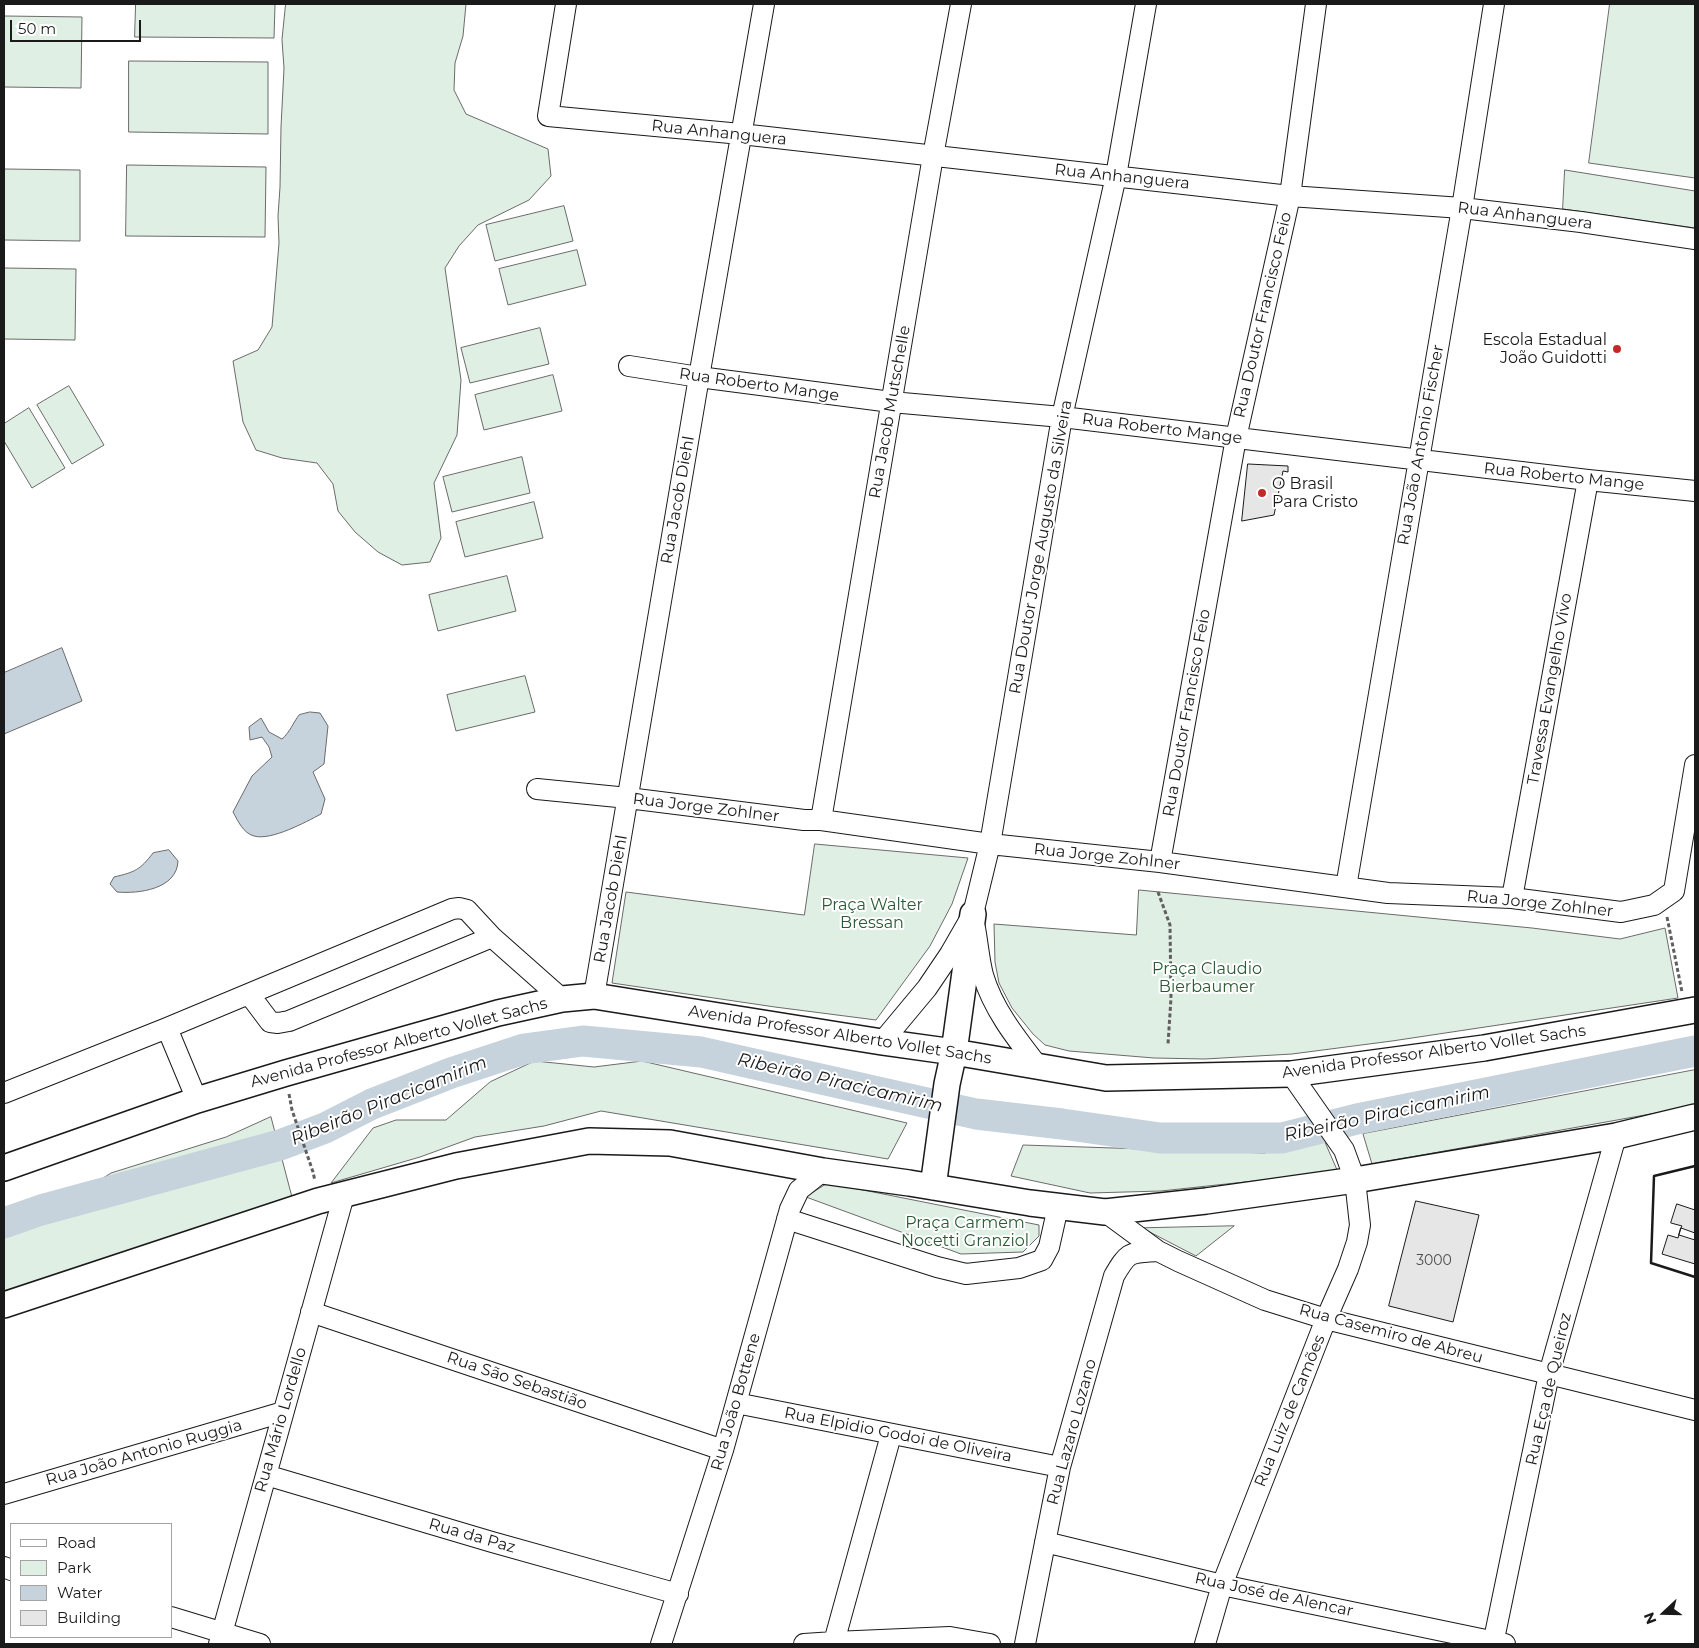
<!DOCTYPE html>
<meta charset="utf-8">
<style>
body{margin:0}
#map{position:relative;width:1699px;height:1648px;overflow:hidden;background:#fff;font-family:Montserrat,sans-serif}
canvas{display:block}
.frame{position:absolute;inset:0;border:5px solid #1a1a1a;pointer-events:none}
.legend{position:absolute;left:10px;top:1523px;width:162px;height:115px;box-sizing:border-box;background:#fff;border:1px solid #a3a3a3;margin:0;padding:6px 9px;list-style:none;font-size:15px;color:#1a1a1a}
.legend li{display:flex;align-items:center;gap:10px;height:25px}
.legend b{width:25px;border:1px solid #a3a3a3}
.north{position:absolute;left:1639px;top:1588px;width:50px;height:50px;-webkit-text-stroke:4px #fff;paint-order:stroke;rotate:249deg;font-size:14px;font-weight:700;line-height:20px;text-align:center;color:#1a1a1a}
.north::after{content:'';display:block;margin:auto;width:18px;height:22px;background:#1a1a1a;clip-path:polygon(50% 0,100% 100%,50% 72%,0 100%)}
.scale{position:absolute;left:10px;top:20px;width:131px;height:22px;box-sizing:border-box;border:2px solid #1a1a1a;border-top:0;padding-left:6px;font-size:15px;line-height:18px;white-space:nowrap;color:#1a1a1a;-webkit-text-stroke:4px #fff;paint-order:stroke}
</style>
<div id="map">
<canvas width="1699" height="1648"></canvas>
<div class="frame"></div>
<ul class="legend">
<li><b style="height:6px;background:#fff"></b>Road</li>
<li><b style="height:14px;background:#e0efe3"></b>Park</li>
<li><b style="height:14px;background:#c6d2dc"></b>Water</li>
<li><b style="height:14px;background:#e6e6e6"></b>Building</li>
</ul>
<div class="north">N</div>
<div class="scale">50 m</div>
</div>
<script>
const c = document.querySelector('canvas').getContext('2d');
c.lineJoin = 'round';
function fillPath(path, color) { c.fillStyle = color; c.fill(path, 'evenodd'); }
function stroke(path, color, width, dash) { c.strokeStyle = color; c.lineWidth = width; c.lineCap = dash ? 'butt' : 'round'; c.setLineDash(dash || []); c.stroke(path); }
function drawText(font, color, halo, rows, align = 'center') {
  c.font = font + ' Montserrat,sans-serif'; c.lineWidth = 4; c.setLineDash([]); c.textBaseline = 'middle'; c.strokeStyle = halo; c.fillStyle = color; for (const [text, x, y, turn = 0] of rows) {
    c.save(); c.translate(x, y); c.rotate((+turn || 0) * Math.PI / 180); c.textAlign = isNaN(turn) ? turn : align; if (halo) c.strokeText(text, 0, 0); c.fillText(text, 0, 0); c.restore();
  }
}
const green = new Path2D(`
 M136 4H275L274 38 135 37Z
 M286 4H466L463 36 455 63 454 90 466 114 548 149 551 176 529 200 478 225 459 246 445 268 461 380 457 435 434 483 441 538 430 562 402 565 378 552 355 532 338 511 333 484 317 463 282 458 256 450 243 422 233 361 258 350 272 327 279 243 278 216 280 187 281 127 284 68 282 40Z
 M1610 4H1695V178L1589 163Z
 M4 16 82 17 81 88 4 87Z
 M129 61 268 62V134L129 132Z
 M127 165 266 167 265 237 126 236Z
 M4 169 80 170V241L4 240Z
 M1565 170 1695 191V228L1563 209Z
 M564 206 573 241 495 261 486 225Z
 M577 250 586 285 508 305 499 269Z
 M4 268 76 269 75 340 4 339Z
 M540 328 549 364 470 383 461 348Z
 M553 375 562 411 484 430 475 395Z
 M69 386 104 445 72 464 37 405Z
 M29 408 65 468 32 488 4 441V424Z
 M522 457 530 493 452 512 443 477Z
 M534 502 543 538 465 557 456 522Z
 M507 576 516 611 438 631 429 595Z
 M525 676 535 712 456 731 447 695Z
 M815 844 968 858 952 904 930 946 876 1020 775 1007 612 983 626 892 804 915Z
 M1139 890 1532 928 1620 939 1665 928 1678 998 1392 1041 1292 1054 1205 1059 1154 1058 1069 1051 1045 1045 1033 1034 1012 1008 999 983 995 962 994 924 1136 935Z
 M535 1061 594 1067 642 1061 907 1123 888 1159 601 1111 544 1126 475 1137 420 1157 331 1183 373 1128 396 1120H446L490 1082Z
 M1695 1070V1106L1372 1164 1363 1134Z
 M271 1117 293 1201 4 1300V1231L39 1219 111 1173 226 1137Z
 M1324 1140 1338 1172 1161 1191 1090 1193 1011 1176 1023 1145 1264 1153Z
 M828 1183 1039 1225V1236L1023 1252 961 1254 806 1197Z
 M1234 1226 1196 1256 1142 1228Z`);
fillPath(green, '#e0efe3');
stroke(green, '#6a6a6a', 1);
const water = new Path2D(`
 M62 648 82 701 4 734V673Z
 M310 712 320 713 328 726 324 764 313 772 325 799 321 814C306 822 271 841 254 836 243 833 238 821 233 812L252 776 272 757 269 747 262 737 250 740 249 727 261 718 269 732 282 739C290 732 293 723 299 715Z
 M169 850 178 861C177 889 139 894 117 892L110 884 114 877C135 872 140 870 153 853Z`);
fillPath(water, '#c6d2dc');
stroke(water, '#6a6a6a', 1);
stroke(new Path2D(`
 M4 1223 41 1210 280 1145 325 1128 372 1104 451 1073 524 1049 583 1041 701 1052 976 1114 1062 1124 1160 1138H1282L1357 1119 1695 1051`), '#c6d2dc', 31);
const building = new Path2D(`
 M1248 464 1288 466V472L1283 471 1274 515 1242 521Z
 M1416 1201 1479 1215 1453 1322 1389 1306Z
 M1677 1204 1695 1210V1264L1662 1254 1668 1235 1678 1238 1681 1228 1682 1226 1671 1223Z
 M1681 1228 1695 1233V1240L1679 1235Z`);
fillPath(building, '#e6e6e6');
stroke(building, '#1a1a1a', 1);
const minor = new Path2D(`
 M566 4 548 116 741 134 1290 196 1462 208 1581 222 1695 239
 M629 366 699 377 891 402 1062 417 1588 480 1695 491
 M537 789 628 798 804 820H821L990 844 1160 862 1388 893 1512 898 1621 912 1654 905 1674 891 1695 765
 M821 820 933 156 961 4
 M1160 862 1236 438 1290 196 1316 4
 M1346 887 1462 208 1494 4
 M1512 898 1588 480
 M975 928C978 944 979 960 983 975 993 1009 1016 1038 1037 1065
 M249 994 270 1022 278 1023 289 1021 492 937
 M594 996 699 377 764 4
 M167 1028 197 1100
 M882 1042 927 988 950 954 973 914 990 844 1062 417 1116 176 1146 4
 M4 1093 167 1028 452 909 459 908 467 910 492 937 562 999
 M1105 1212 1158 1251 1178 1261 1265 1300 1326 1319 1695 1410
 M787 1219 937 1267 966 1274 1019 1268 1042 1260 1049 1247 1058 1207
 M311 1312 723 1450
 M736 1403 1060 1467
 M266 1475 492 1542 678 1594
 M4 1494 283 1412
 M1045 1542 1222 1585 1505 1644
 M4 1567 11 1570
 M171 1617 260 1644
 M834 1642 891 1435
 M219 1644 344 1195
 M661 1644 723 1450 790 1209 799 1190 823 1171
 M804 1644 834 1642 950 1637 990 1644
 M1025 1644 1060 1467 1114 1276C1129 1250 1130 1253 1158 1251
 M1205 1644 1222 1585 1326 1319 1348 1269 1357 1242 1360 1225 1355 1180 1344 1150 1291 1074
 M1493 1644 1549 1374 1616 1136`);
const major = new Path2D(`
 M4 1168 197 1100 286 1073 498 1013 562 999 594 996 882 1042 954 1052 1106 1078 1291 1074 1484 1048 1695 1010
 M933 1187 947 1084 954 1052 973 914
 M4 1305 318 1201 456 1166 589 1141 670 1143 823 1171 909 1183 1030 1203 1105 1212 1206 1201 1355 1180 1616 1136 1695 1117`);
stroke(minor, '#1a1a1a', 22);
stroke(major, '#1a1a1a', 28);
stroke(new Path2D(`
 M1158 892 1170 925 1171 998 1168 1044
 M1667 917 1682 992
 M289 1094 292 1110 313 1172 315 1181`), '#5f5f5f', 3, [4, 2.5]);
stroke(minor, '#fff', 20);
stroke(major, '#fff', 25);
stroke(new Path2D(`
 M1695 1166 1654 1176 1651 1263 1695 1277`), '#1a1a1a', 2.5);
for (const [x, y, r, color] of [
 [1617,349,5,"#c62828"],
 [1262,493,5,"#c62828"]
]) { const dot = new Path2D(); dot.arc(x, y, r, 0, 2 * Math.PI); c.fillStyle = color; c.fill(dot); stroke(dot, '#fff', 2); }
drawText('14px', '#4d4d4d', null, [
 ["3000",1434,1261]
]);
drawText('16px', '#1a1a1a', '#fff', [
 ["Rua Anhanguera",719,133,6],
 ["Rua Anhanguera",1122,177,6],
 ["Rua Anhanguera",1525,216,7],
 ["Rua Doutor Francisco Feio",1263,315,-77],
 ["Rua Roberto Mange",759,385,8],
 ["Rua Jacob Mutschelle",890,412,-80],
 ["Rua Roberto Mange",1162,429,7],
 ["Rua João Antonio Fischer",1421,445,-80],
 ["Rua Roberto Mange",1564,477,6],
 ["Rua Jacob Diehl",678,500,-80],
 ["Rua Doutor Jorge Augusto da Silveira",1041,547,-80],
 ["Travessa Evangelho Vivo",1550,689,-80],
 ["Rua Doutor Francisco Feio",1187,713,-80],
 ["Rua Jorge Zohlner",706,808,7],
 ["Rua Jorge Zohlner",1107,857,6],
 ["Rua Jacob Diehl",611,899,-80],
 ["Rua Jorge Zohlner",1540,904,6],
 ["Avenida Professor Alberto Vollet Sachs",840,1035,9],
 ["Avenida Professor Alberto Vollet Sachs",399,1043,-15],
 ["Avenida Professor Alberto Vollet Sachs",1434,1052,-8],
 ["Rua Casemiro de Abreu",1391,1334,15],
 ["Rua São Sebastião",517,1381,19],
 ["Rua Eça de Queiroz",1549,1389,-77],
 ["Rua João Bottene",736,1402,-74],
 ["Rua Luiz de Camões",1290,1411,-68],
 ["Rua Mário Lordello",281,1420,-74],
 ["Rua Lazaro Lozano",1072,1432,-75],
 ["Rua Elpidio Godoi de Oliveira",898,1435,11],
 ["Rua João Antonio Ruggia",144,1453,-16],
 ["Rua da Paz",472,1536,16],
 ["Rua José de Alencar",1274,1595,12]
]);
drawText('16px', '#1a1a1a', '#fff', [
 ["Escola Estadual",1607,340],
 ["João Guidotti",1607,358],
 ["O Brasil",1272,484,"left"],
 ["Para Cristo",1272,502,"left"]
], 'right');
drawText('16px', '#2b5a34', '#fff', [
 ["Praça Walter",872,905],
 ["Bressan",872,923],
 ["Praça Claudio",1207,969],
 ["Bierbaumer",1207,987],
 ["Praça Carmem",965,1223],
 ["Nocetti Granziol",965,1241]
]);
drawText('italic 18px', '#1a1a1a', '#fff', [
 ["Ribeirão Piracicamirim",840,1083,13],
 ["Ribeirão Piracicamirim",389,1101,-22],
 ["Ribeirão Piracicamirim",1387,1114,-12]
]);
</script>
